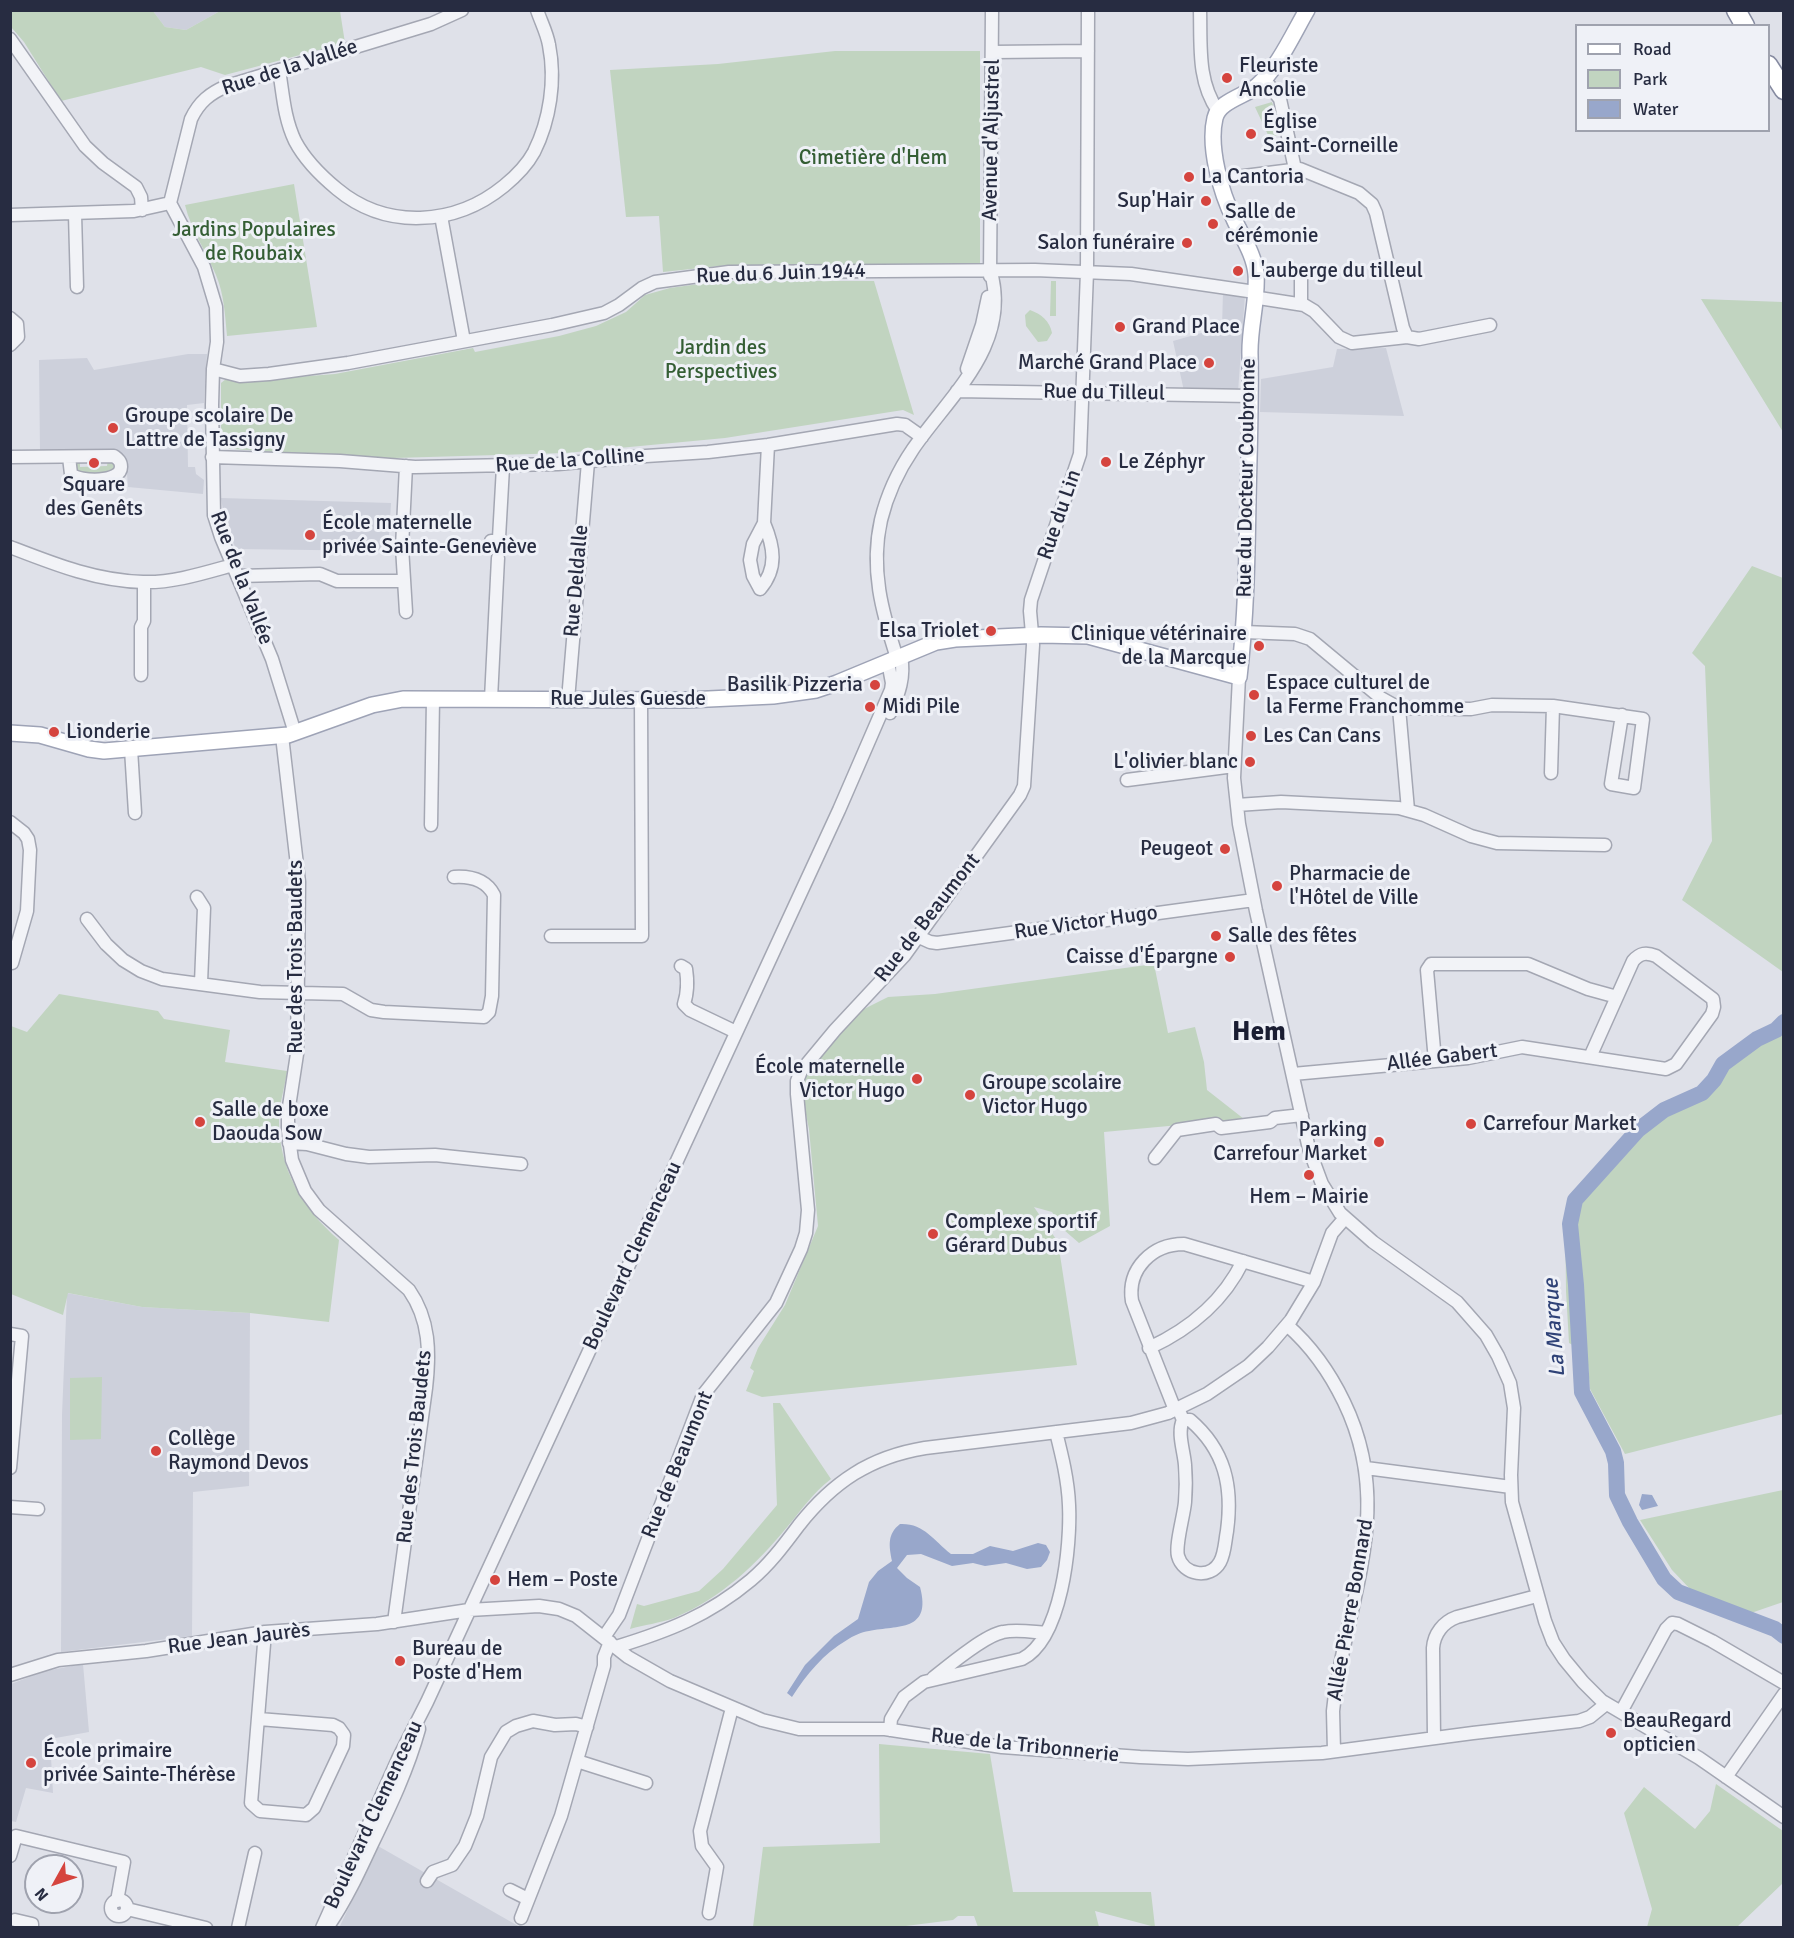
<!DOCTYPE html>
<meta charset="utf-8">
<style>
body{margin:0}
#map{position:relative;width:1794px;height:1938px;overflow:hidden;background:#dfe1e9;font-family:Signika,sans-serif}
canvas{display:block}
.frame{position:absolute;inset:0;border:12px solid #272c41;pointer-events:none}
.legend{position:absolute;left:1575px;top:24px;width:195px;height:108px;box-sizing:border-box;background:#eff1f7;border:2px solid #9fa2ae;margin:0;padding:8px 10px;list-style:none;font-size:18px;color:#272c41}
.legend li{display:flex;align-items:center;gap:12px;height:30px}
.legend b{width:30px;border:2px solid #9fa2ae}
.north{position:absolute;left:24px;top:1854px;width:60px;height:60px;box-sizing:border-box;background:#eff1f7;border:2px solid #9fa2ae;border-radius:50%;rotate:230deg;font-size:16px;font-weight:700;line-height:24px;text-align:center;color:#272c41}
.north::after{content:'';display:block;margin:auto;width:21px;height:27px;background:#d5443e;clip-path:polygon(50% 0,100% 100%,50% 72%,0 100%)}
</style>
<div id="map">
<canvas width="1794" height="1938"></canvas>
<div class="frame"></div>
<ul class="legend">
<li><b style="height:8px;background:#fff"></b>Road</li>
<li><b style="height:16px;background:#c1d4c0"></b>Park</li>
<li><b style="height:16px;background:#98a7cb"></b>Water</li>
</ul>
<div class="north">N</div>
</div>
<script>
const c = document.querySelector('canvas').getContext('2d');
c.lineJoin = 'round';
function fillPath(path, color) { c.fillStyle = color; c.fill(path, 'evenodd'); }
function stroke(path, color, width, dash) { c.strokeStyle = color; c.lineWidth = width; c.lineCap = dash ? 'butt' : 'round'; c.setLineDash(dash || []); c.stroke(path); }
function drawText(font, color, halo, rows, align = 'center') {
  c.font = font + ' Signika,sans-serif'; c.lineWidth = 6; c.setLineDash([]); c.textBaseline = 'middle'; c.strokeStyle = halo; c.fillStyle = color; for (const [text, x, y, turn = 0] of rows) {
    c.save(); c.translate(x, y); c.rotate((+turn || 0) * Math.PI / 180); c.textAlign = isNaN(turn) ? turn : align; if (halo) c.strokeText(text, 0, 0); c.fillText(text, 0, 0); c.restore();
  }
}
fillPath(new Path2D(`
 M153 11H220L186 30 165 27Z
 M1223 292 1245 295 1238 392 1184 391 1173 341 1222 327Z
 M1386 348 1404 416 1260 412 1261 379 1333 367 1337 349Z
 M188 354H207L204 403 187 405 188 467H195L196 474 204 480 203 494 128 487 126 461 122 454 118 452H40L39 360 87 358 94 370Z
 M221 498 391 503 388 551 236 549 225 522Z
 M67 1293 142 1307 250 1313 249 1486 193 1492 192 1636 61 1652 62 1415Z
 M83 1664 89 1732 50 1739 53 1793 26 1788 16 1822 11 1821V1684L45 1671Z
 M378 1846 520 1927 339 1928Z`), '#cdd0db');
fillPath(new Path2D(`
 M340 11 345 43 225 75 201 67 61 101 24 42 11 27V11H153L165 27 186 30 220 11Z
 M835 51H980V263H977V265H729L663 272 659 216 626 217 610 70 718 64Z
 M1272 102 1283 135 1269 137 1255 107Z
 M294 184 317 327 227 336C225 315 224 294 216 275 206 251 191 230 185 205Z
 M720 281H874L914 415 903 410 725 438 566 453 394 458 325 456 221 448V383L226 379 245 381 335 374 473 348 475 352 559 336 596 326 626 312 645 295 670 288Z
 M1051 281H1056V316H1050Z
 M1701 299 1783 302V432Z
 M1030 310C1041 314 1050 321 1052 333L1047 341 1038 342 1026 326 1025 315Z
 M108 459 112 460 117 466 112 475 76 474 74 465 80 460V467L107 466Z
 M1752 566 1783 578V972L1682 900 1712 841 1705 666 1692 653Z
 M1154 964 1168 1033 1195 1027 1204 1062 1207 1090 1244 1119 1104 1132 1110 1226 1079 1243 1064 1230 1052 1212 1034 1207 1058 1242 1077 1365 762 1397 746 1391 754 1371 750 1368 758 1348 785 1305 818 1226 809 1129 800 1086 802 1077 812 1063 860 1011 888 997 935 994Z
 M59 994 158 1011 164 1019 230 1030 225 1062 287 1071C285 1086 280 1102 279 1117 278 1168 302 1208 339 1240L329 1322 250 1313 142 1307 68 1293 63 1315 11 1294V1026L27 1032Z
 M1783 1012V1414L1625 1454 1590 1389 1587 1353 1569 1343 1566 1291 1565 1209 1587 1178 1653 1111 1684 1099 1700 1089 1737 1046 1779 1020Z
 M102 1377 101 1439 70 1440V1378Z
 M773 1403H780L831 1479C813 1493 802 1509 788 1526 756 1565 721 1598 674 1618 660 1623 644 1625 630 1629L637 1604 644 1606 699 1591 723 1569 777 1505Z
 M1783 1490V1602L1751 1613 1690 1589 1672 1570 1640 1520Z
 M879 1744 990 1754 1013 1892H1151L1155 1927 1095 1911 1099 1927H978L974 1916H958L953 1920 890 1928 753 1927 763 1847 880 1843Z
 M1716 1784 1783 1831V1883L1737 1927H1647L1652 1909 1624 1813 1644 1787 1695 1829 1710 1811Z`), '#c1d4c0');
fillPath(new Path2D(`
 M1642 1494 1652 1495 1658 1506 1642 1510 1639 1505Z
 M900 1524C924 1523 933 1540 951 1554H973L990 1546 1013 1551 1038 1543 1046 1545 1050 1552 1047 1560 1041 1567 1027 1569 1006 1563 985 1566 973 1563 952 1566 921 1554 907 1555 897 1568 907 1578 920 1587C932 1632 898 1625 869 1631 861 1632 853 1636 847 1640 823 1654 807 1674 792 1697L787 1693 805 1665 834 1636 858 1619 869 1582 878 1571 892 1561C889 1546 887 1534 900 1524Z`), '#98a7cb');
stroke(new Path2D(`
 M1784 1022 1776 1030 1757 1039 1723 1064 1714 1080 1702 1093 1664 1110 1638 1130 1575 1200 1570 1224 1576 1285 1582 1392 1613 1451 1616 1463 1617 1495 1630 1522 1664 1579 1678 1592 1775 1629 1784 1636`), '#98a7cb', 16);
const minor = new Path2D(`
 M1200 10C1201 45 1197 81 1218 111
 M10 39 85 146 103 163 136 187 141 197 142 210
 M993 52 1088 51
 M279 70C283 94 284 118 295 141 305 160 320 175 337 189 386 230 455 226 504 186 515 177 527 165 534 152 550 120 556 80 549 45 547 33 541 22 537 10
 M1264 79 1280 99 1295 169
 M1220 179 1300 169 1359 193 1372 204 1376 213 1403 328 1407 337
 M75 214 77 287
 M10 215 134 211 170 203
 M441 216 464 341
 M990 276 992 10
 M1301 304V274
 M10 318 17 324 18 337 10 345
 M213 369 240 376 269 374 348 363 552 325 604 313 619 305 642 288 655 282 729 272 1035 270 1131 274 1255 292 1259 298 1304 305 1314 311 1339 337 1352 343 1407 337 1419 339 1490 325
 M967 369 982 325 988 297
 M957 391 1251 396
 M10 457 114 456C118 459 121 461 121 467 121 483 80 482 71 474L69 457
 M212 457 340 461 415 467 558 464 646 456 708 452 768 445 897 424 905 425 922 437
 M764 523C774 547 778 568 760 589L753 576 750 560 753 544 764 523 768 445
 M491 541H496L499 538 503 467
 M10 547C54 564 96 581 143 582 173 583 204 573 233 565
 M238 576 320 574 337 581H404
 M406 612 402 547 406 466
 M1244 632 1295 634 1310 639 1381 698 1399 708 1471 709 1492 705 1553 706 1643 719 1634 788 1611 784 1622 715
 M897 658C882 612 870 569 881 520 887 495 898 471 913 449 950 395 1013 344 990 269
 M141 675V627L144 621V582
 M1239 677 1234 778 1239 824 1256 911 1309 1149 1322 1184 1340 1213 1373 1242 1457 1302 1486 1335 1498 1356 1510 1383 1514 1408 1511 1475 1512 1502 1545 1621 1553 1642 1564 1659 1583 1682 1602 1701 1699 1758 1784 1817
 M491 699 498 558
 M568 700 588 462
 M1399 708 1408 810
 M890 713C899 694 905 677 901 656
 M295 733 272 659 221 537 214 515 212 405 213 369 217 342 216 307 204 267 170 203 191 119C199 102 210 93 227 86L431 24 462 10
 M282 736 299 882 297 1054 288 1113V1131L292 1160 305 1191 319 1210 409 1290C430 1320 430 1353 426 1388L394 1622
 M131 749 135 813
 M1551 773 1553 706
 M1127 780 1234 766
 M1237 805 1281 802 1399 808 1424 815 1471 836 1497 843 1605 845
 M10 822 24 833 28 839 30 850 27 911 12 963
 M431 825 433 699
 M197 897 204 908 201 983
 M87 919 106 944 123 960 141 971 162 979 260 992 343 994 371 1010 384 1012 484 1017 489 1012 492 996 494 895C486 880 470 876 454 877
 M551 936H642L641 700
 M919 937 930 942 937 943 1254 900
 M681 966 686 969C688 982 688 992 684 1004L690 1010 736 1032
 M1435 1061 1427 970 1431 964H1528L1588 989 1617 997
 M1293 1074 1468 1058 1522 1047 1666 1069 1676 1064 1712 1014 1714 1007 1713 999 1656 956C1646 952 1640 953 1633 961L1590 1057
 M289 1143 307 1144 346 1154 369 1157 435 1155 521 1164
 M1155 1158 1177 1130 1216 1124 1221 1128 1270 1122 1275 1118 1302 1115
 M1287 1325C1311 1346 1330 1373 1344 1402 1394 1505 1351 1590 1335 1694L1333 1711 1334 1751
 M10 1334 22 1336 10 1468
 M1149 1348C1190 1329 1223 1302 1243 1261
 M1178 1408 1183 1420C1177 1433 1184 1451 1185 1465 1186 1477 1186 1490 1185 1502 1184 1515 1175 1545 1178 1556 1183 1575 1210 1580 1220 1562 1225 1553 1225 1541 1227 1531 1233 1486 1225 1450 1190 1420H1183
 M1175 1410 1132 1301C1127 1269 1152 1244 1184 1244L1314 1282
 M1366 1468 1511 1487
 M10 1507 38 1509
 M604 1637 619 1615 703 1395 776 1303 801 1249 806 1233 808 1210 797 1094V1081L801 1071 835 1030 904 956 1020 795 1024 786 1033 645 1030 611 1031 600 1080 454 1087 272 1088 10
 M616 1647C668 1631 708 1616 751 1580 770 1564 784 1545 799 1525 833 1482 870 1457 925 1448L1131 1423 1168 1413 1207 1394 1248 1366 1268 1347 1291 1320 1314 1282 1332 1233 1345 1218
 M10 1675 58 1660 146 1651 265 1632 377 1624 469 1610 539 1606 559 1609 576 1616 628 1657 670 1681 762 1720 799 1729H885L1002 1747 1140 1757 1188 1759 1322 1753 1473 1733 1579 1721 1590 1717 1606 1704
 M933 1678C948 1666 985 1635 1003 1632 1017 1629 1032 1632 1046 1633
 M1621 1712 1666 1629 1672 1623 1678 1624 1712 1641 1784 1683
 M259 1719 333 1725 339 1728 344 1735 343 1746 314 1808 306 1815 260 1811 251 1803 265 1632
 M890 1730 891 1719 904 1697 924 1682 1022 1659C1062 1639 1071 1545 1069 1505 1068 1480 1062 1456 1056 1432
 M1434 1738 1433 1648C1434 1634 1443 1622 1457 1617L1537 1596
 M577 1761 646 1783
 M1726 1777 1784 1694
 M10 1856 16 1836 124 1862 117 1901
 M427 1881 433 1872 452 1865 465 1846 477 1816 491 1757 506 1732 516 1726 533 1721 555 1725 576 1724 587 1727
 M510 1890 528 1899
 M111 1908a8 8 0 1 1 16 0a8 8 0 1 1-16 0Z
 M127 1909 206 1928
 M709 1913 717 1867 702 1846 700 1831 732 1708
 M521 1918 561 1816 604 1666V1657L610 1642
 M15 1920 32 1924V1928
 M329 1925C346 1900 359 1872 372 1844 390 1807 408 1769 419 1729
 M238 1928 255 1853
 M322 1928 398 1759 427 1702 839 810 891 690 892 683 888 662`);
const major = new Path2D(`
 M10 733 40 735 89 749 104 751 288 735 372 705 403 699 687 700 773 696 816 690 837 683 936 642 955 639 1041 635 1088 636 1239 677C1246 618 1247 559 1248 500 1249 452 1251 404 1250 355 1249 328 1258 301 1256 274 1254 254 1242 237 1234 219 1221 193 1208 147 1215 118 1219 101 1245 96 1257 86 1278 68 1293 34 1307 10`);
const highway = new Path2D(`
 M1736 10 1745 26
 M1768 65 1784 90`);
stroke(minor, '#a4a7b3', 15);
stroke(major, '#9ea3b6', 18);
stroke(highway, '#868ba1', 21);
stroke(minor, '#f2f3f7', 12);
stroke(major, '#fff', 15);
stroke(highway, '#fff', 18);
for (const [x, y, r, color] of [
 [1227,78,6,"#d5443e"],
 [1251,134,6,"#d5443e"],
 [1189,177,6,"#d5443e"],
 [1206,201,6,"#d5443e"],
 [1213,224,6,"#d5443e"],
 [1187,243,6,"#d5443e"],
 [1238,271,6,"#d5443e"],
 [1120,327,6,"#d5443e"],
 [1209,363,6,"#d5443e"],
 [113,428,6,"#d5443e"],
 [1106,462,6,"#d5443e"],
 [94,463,6,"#d5443e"],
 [310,535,6,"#d5443e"],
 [991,631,6,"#d5443e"],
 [1259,646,6,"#d5443e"],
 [875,685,6,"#d5443e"],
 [1254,695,6,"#d5443e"],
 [870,707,6,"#d5443e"],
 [54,732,6,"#d5443e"],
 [1251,736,6,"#d5443e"],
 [1250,762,6,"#d5443e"],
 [1225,849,6,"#d5443e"],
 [1277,886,6,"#d5443e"],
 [1216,936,6,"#d5443e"],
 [1230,957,6,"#d5443e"],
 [917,1079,6,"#d5443e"],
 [970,1095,6,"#d5443e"],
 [200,1122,6,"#d5443e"],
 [1471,1124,6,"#d5443e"],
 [1379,1142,6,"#d5443e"],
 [1309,1175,6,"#d5443e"],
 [933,1234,6,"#d5443e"],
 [156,1451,6,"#d5443e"],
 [495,1580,6,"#d5443e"],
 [400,1661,6,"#d5443e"],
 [1611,1733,6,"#d5443e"],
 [31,1763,6,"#d5443e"]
]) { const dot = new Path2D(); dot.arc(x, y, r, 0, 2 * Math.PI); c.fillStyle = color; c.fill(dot); stroke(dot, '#eff1f7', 2); }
drawText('21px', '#272c41', '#eff1f7', [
 ["Fleuriste",1239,66],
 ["Ancolie",1239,90],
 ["Église",1263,122],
 ["Saint-Corneille",1263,146],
 ["La Cantoria",1201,177],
 ["Sup'Hair",1194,201,"right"],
 ["Salle de",1225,212],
 ["cérémonie",1225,236],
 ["Salon funéraire",1175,243,"right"],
 ["L'auberge du tilleul",1250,271],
 ["Grand Place",1132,327],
 ["Marché Grand Place",1197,363,"right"],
 ["Groupe scolaire De",125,416],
 ["Lattre de Tassigny",125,440],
 ["Le Zéphyr",1118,462],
 ["Square",94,485,"center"],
 ["des Genêts",94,509,"center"],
 ["École maternelle",322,523],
 ["privée Sainte-Geneviève",322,547],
 ["Elsa Triolet",979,631,"right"],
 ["Clinique vétérinaire",1247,634,"right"],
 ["de la Marcque",1247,658,"right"],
 ["Espace culturel de",1266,683],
 ["la Ferme Franchomme",1266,707],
 ["Basilik Pizzeria",863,685,"right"],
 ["Midi Pile",882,707],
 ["Lionderie",66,732],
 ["Les Can Cans",1263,736],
 ["L'olivier blanc",1238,762,"right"],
 ["Peugeot",1213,849,"right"],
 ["Pharmacie de",1289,874],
 ["l'Hôtel de Ville",1289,898],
 ["Salle des fêtes",1228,936],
 ["Caisse d'Épargne",1218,957,"right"],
 ["École maternelle",905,1067,"right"],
 ["Victor Hugo",905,1091,"right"],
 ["Groupe scolaire",982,1083],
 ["Victor Hugo",982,1107],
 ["Salle de boxe",212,1110],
 ["Daouda Sow",212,1134],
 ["Carrefour Market",1483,1124],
 ["Parking",1367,1130,"right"],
 ["Carrefour Market",1367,1154,"right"],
 ["Hem – Mairie",1309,1197,"center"],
 ["Complexe sportif",945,1222],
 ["Gérard Dubus",945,1246],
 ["Collège",168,1439],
 ["Raymond Devos",168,1463],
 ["Hem – Poste",507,1580],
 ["Bureau de",412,1649],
 ["Poste d'Hem",412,1673],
 ["BeauRegard",1623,1721],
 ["opticien",1623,1745],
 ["École primaire",43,1751],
 ["privée Sainte-Thérèse",43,1775]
], 'left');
drawText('21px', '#272c41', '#eff1f7', [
 ["Rue de la Vallée",290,68,-18],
 ["Avenue d'Aljustrel",992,140,-89],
 ["Rue du 6 Juin 1944",781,274,-2],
 ["Rue du Tilleul",1104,393,1],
 ["Rue de la Colline",570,461,-4],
 ["Rue du Docteur Coubronne",1247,478,-89],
 ["Rue du Lin",1060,515,-71],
 ["Rue de la Vallée",241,578,69],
 ["Rue Deldalle",577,581,-85],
 ["Rue Jules Guesde",628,699],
 ["Rue de Beaumont",928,918,-52],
 ["Rue Victor Hugo",1086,923,-8],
 ["Rue des Trois Baudets",296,957,-90],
 ["Allée Gabert",1442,1058,-7],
 ["Boulevard Clemenceau",633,1256,-65],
 ["Rue des Trois Baudets",415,1447,-84],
 ["Rue de Beaumont",678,1465,-68],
 ["Allée Pierre Bonnard",1351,1610,-80],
 ["Rue Jean Jaurès",239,1639,-7],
 ["Rue de la Tribonnerie",1025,1746,6],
 ["Boulevard Clemenceau",374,1815,-65]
]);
drawText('21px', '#345e34', '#eff1f7', [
 ["Cimetière d'Hem",873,158],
 ["Jardins Populaires",254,230],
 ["de Roubaix",254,254],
 ["Jardin des",721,348],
 ["Perspectives",721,372]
]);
drawText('italic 22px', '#2f4277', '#eff1f7', [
 ["La Marque",1555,1328,-94]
]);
drawText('bold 27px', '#1a1d32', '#eff1f7', [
 ["Hem",1259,1033]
]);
</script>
